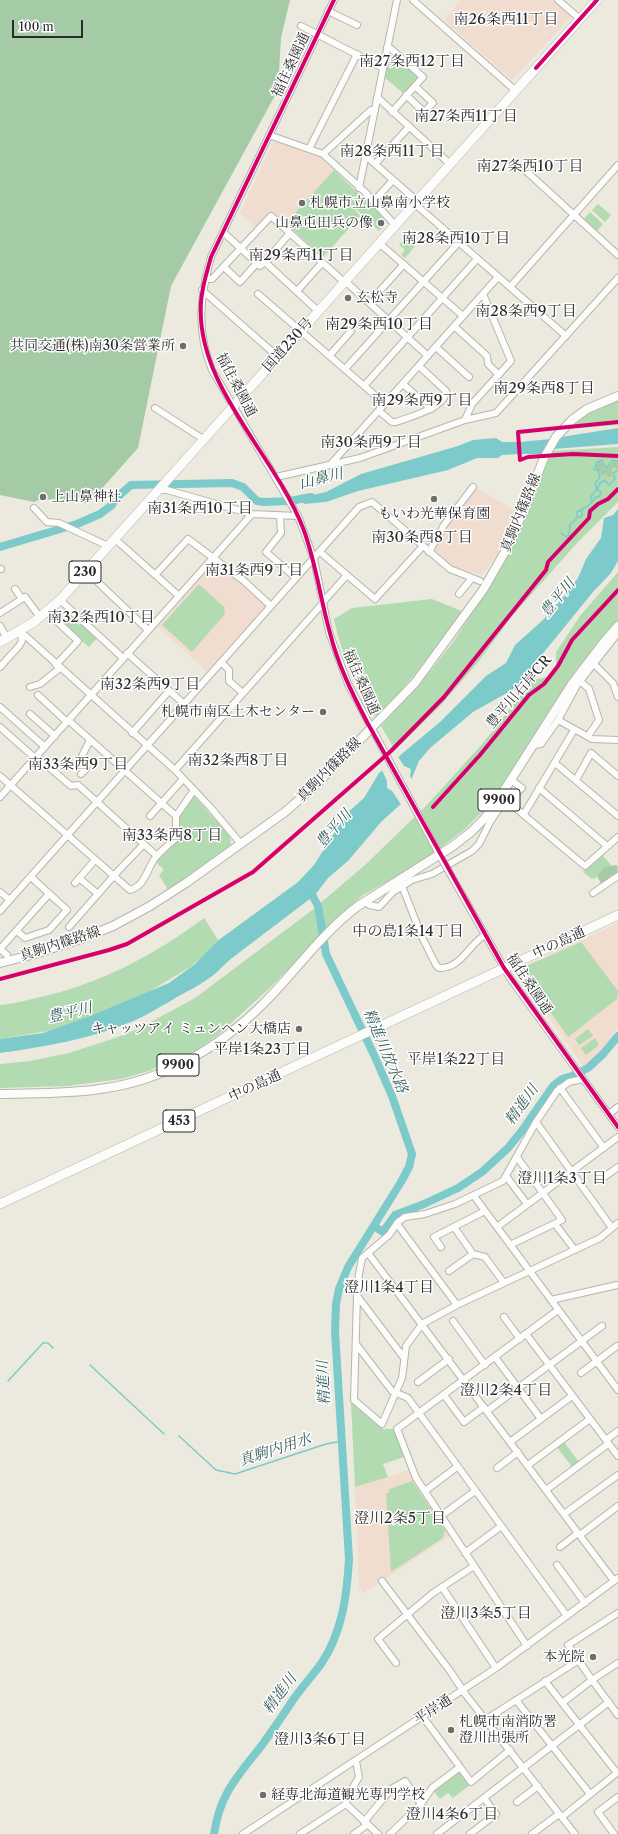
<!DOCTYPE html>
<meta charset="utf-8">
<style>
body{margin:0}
#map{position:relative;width:618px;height:1834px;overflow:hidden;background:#eceade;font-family:"Libre Caslon Text",serif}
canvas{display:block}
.scale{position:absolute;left:12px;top:20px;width:71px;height:18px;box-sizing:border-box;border:2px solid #2b2b2b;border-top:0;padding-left:5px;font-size:12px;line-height:14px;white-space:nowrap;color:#2b2b2b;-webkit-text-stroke:3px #fff;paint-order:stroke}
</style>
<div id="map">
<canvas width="618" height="1834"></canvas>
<div class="scale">100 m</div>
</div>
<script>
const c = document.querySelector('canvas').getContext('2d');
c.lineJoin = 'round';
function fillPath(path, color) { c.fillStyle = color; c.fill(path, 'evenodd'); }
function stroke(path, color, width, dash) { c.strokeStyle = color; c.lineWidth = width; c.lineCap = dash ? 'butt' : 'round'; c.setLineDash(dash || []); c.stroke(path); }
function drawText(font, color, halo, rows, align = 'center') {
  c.font = font + ' "Libre Caslon Text","Noto Serif JP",serif'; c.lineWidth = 3; c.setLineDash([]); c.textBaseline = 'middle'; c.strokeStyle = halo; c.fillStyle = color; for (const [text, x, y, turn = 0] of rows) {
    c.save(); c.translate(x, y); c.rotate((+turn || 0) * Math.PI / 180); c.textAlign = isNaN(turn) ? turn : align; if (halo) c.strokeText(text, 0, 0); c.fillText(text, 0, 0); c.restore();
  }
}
fillPath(new Path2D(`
 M461 0H553L570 14V18L512 80 444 20Z
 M276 141 322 158 352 188 364 197 355 209 361 215 323 258 272 212 256 228 240 213 273 142Z
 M475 487 517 512 503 545 495 558 481 575 456 567 449 563 432 547 451 517Z
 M215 561 243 582 268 605 208 672 158 627Z
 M618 923V1028L600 1052 583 1066 520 975 521 968Z
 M409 1470 412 1478 451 1535 364 1593 359 1588 355 1487Z`), '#f1ddcf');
fillPath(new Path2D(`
 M390 52 419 77 404 94 384 77Z
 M334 170 363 198 354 209 360 216 323 257 286 223Z
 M365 198 385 220 386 223 379 231 356 209Z
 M598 204 611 215 605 222 592 210Z
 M590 212 603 224 597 231 584 219Z
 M405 238 415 246 405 258 401 255 405 250 399 245Z
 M618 401V425L568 429 585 415Z
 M618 447V502L578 542 512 616 479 661 442 704 395 750 381 726 429 673 453 642 490 586 510 550 552 451Z
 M618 572V620L576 670 494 800 464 830 428 857 396 877 363 895 339 916 272 986 219 1034 198 1049 149 1071 121 1079 67 1086 0 1088V1064L30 1061 69 1053 112 1039 138 1029 195 998 311 911 365 865 426 806 483 743 533 680 547 677 556 665V652L580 616Z
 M199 584 224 607 225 614 192 652 162 625Z
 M432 599 462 611 416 673 379 716 373 715C356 684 341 654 334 619L352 608Z
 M71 614 98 637 89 647 62 624Z
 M194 796 230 836 231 845 168 890 159 875 164 870 156 862 178 839V818Z
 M602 855 613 867 596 878 592 879 583 872Z
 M204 918 220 943 190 967 122 1008 48 1031 0 1039V1005C12 1004 24 1001 36 998 98 985 153 956 204 918Z
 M581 942 618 991 617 999 568 1037 523 973 524 967Z
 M588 1029 593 1036 579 1045 575 1039Z
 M595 1038 599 1045 586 1055 581 1048Z
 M351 1402 383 1429H394L404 1457 383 1464 388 1477 355 1487Z
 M564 1442 579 1462 572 1467 557 1447Z
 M412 1481 445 1530 443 1538 391 1572 386 1493H389V1489Z
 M458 1770 470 1785 453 1798 448 1793 440 1799 433 1790Z`), '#b2dbb1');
fillPath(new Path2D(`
 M0 0H290L281 38 278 90 171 286 138 448 89 503 41 499 34 502 0 495Z
 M599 461H602L603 466 609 468 613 461 618 462V470L615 467 612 468 611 477H607L606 474 602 476 597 466Z
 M617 865 618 873 602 885 598 878V874L605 867Z`), '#a4cba6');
fillPath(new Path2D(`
 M618 428V444L553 449 561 437Z
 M496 438 502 442H517L518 454 502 455 498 458H477L448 470 358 491 326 502 304 504 300 498 326 492 361 474 458 446 473 440Z
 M551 439 542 454H520L519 442Z
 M618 509V561L611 573 593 592 514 689 473 712 430 748 419 761 401 804 381 822 348 861 328 878 315 895 236 955C229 960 224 965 218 971 207 981 192 989 179 996 163 1005 148 1015 131 1022 90 1039 43 1047 0 1053V1039L43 1033 88 1017 169 983 195 964 220 939 298 882 314 865 346 814 364 798 379 773 440 722 486 676 506 663 515 645 543 620 566 594 578 578 586 559 601 538 604 518 613 515Z`), '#7dcacb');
fillPath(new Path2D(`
 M397 755 404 766 411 769 410 776 413 782 402 806 392 791 387 788V781L381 768Z`), '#eceade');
stroke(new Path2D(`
 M596 465 594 469 599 471
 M592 503 591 496 597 489 595 484 600 477 596 463 602 460 604 465 608 467 612 460 618 461
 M577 518 582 516V509
 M561 533 566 537 569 535 570 525 577 518V512L588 506 596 497H599L601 492 597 489 600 483 605 480 609 485 615 479 613 473 618 471
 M90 1365 164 1434
 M8 1381 43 1343H48L53 1348
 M179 1436 216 1470 235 1474 326 1444 342 1441`), '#7dcacb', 1.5);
stroke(new Path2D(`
 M0 547 77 524 100 514 112 505 115 499 131 485 232 483 243 487 257 501 263 502 290 501 311 497
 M374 1226 383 1232 395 1215 424 1204 458 1188 482 1172 508 1148 521 1132 553 1086 562 1079 572 1076 588 1068 603 1054 618 1036
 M214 1834C220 1793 238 1776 262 1745 273 1730 283 1715 293 1700 302 1687 312 1676 321 1664 342 1633 347 1596 349 1559L335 1331 336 1304 339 1289 348 1267 401 1182 409 1167 412 1154 392 1096 374 1055 326 954 318 906 308 887`), '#7dcacb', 8);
const minor = new Path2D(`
 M334 0 211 257C200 296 196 331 212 370L298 516 314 559 329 632 348 684 444 863
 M413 0 516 91
 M558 0 580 19
 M328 11 357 25
 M301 26 383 68
 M387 47 390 48 423 77 392 112
 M406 95 424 112 433 103 415 86
 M377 97 450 164
 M269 135 323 154 365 192 395 225
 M309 149 357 54
 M323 154 371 110 375 111
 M366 156 417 201
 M375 164 409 127
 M526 171 618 255
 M359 188 397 0
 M374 201 393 180
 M415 204 566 336
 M223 232 260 266 265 262 318 311
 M379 243 463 316
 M265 262 290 233
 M224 267 240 282 257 263
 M205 279H212L271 216 344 282
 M345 281 428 356
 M510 287 618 165
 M202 290 277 356
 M297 291 322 263
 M258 294 385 404
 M370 302 404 264
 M454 326 487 356 488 364 499 375
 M436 347 469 377
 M330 355 351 331
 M345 369 459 242
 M403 384 431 409
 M364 386 477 259
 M155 408 203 439
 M379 411 392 422H396C409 417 446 408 446 391L419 366
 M465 420 472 404 511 361 483 294
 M330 465 498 277
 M276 477 360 458 465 420 496 413 618 278
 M158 490H167L252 514 298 516
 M34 508 47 522 59 523 108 546
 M280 516 281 533 266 552 296 578
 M115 539 179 596
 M320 552 375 599 423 546
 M429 552 444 525 473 487
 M0 569H1
 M86 571 148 630
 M155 575 188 539 244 581 271 606
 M15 589 22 599
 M459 594 472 578
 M60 600 123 658
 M323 602 347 575
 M47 612 78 641 56 665
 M0 613 25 597 40 617
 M0 626 7 638
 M20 631 175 770 211 808 241 844
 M127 653 183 703
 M221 662 229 670V681L243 693
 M593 663 613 683 618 697
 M0 667 19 646 22 641 20 631
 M580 681 589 689 599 720 588 736
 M30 687 40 684 60 668
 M38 695 67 722
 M0 707 45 747
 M30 714 55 736
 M68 720 176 816
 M558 720 592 739 618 740
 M0 727 35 758
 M132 733 169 691
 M533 745 541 744 558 720 577 685 618 633
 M36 756 71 786 78 785 157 856
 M555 763 618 816
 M175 770 323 603
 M81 774 86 769 80 760 90 740
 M0 776 130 890C145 886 147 869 155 858 161 851 169 844 176 838V816L194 790
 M576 780 591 753 618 776
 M539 788 607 846
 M0 797 252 514
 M507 801 585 866 618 837
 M524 814 574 730
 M150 816 183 779
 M79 878 98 894
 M75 883 95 860
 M402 886 422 937 436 965 439 968C461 969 469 944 485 935
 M0 892 10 900
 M593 893 618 876
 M366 901 369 905 379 907 393 892 412 880 432 874 472 851 479 844 490 822 502 804 516 794 522 788 511 780
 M0 911 359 507 372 502 450 569 480 581
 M480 926 510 978 618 1127
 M69 927 119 870 144 844
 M17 931 25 938 49 930 67 910 31 877
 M0 949 49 894
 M0 949 7 955
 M583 1079 569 1082 557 1091 536 1122 503 1181 455 1204 425 1214 405 1217 398 1222 389 1235 362 1258 359 1274 357 1296 354 1400 382 1424 402 1378 406 1346 422 1324 457 1305 600 1238 618 1223
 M560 1088 604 1148
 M609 1114 618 1107
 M536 1122 612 1228
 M506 1176 527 1204
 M600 1180 618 1167
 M474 1196 618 1390
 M397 1224 457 1305
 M555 1224 575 1250
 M454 1227 473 1254 485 1257 504 1283
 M497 1227 618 1137
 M510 1245 562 1220 517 1157
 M441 1247 434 1237 485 1211
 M368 1253 614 1581
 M449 1271 473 1254
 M358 1297 404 1358
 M551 1300 617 1285
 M504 1317 520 1339
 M453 1321 485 1365
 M526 1334 618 1456
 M356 1344 392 1391 408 1398 567 1616
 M495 1357 541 1419
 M581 1373 617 1346
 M418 1382 449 1359
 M444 1395 464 1422 484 1407
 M487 1411 602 1326
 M606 1440 618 1431
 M510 1442 572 1396
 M528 1465 590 1419
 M497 1468 518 1452
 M546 1490 608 1444
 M425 1491 457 1467
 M564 1514 618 1475
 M441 1516 475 1491
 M580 1535 618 1506
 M560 1547 578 1533
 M465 1553 500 1527
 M557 1565 585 1603
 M382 1581 450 1671 466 1695 575 1834
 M442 1587 496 1668
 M618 1613 568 1645 592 1680 618 1663
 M527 1646 416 1478 397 1429 558 1310
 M396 1663 378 1639 433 1593 474 1566
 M545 1681 617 1773
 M516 1700 590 1794
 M562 1703 592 1680 618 1715
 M423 1717 460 1767
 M485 1720 579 1660
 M517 1802 538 1786
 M346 1804 347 1797 359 1777 356 1761
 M562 1817 618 1772
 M364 1822 391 1789 405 1781 421 1804
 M243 1834 496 1668 618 1578
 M300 1834 346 1804 378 1834
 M354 1834 367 1825
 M390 1834 421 1804 432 1788 460 1767 471 1782 510 1750
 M437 1834 609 1702
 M470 1834 496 1814 484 1798
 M532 1834 559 1814
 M614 1834 598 1812 618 1797`);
const major = new Path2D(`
 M0 963 35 954 81 939 113 926 150 906 186 883 285 812 317 784 415 683 483 590 510 543 544 458 556 437 572 420 587 409 618 396
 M0 1094C33 1093 67 1094 100 1089 163 1081 219 1048 264 1003 296 971 322 933 358 906L453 846 471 832 484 819 498 800 572 684 604 642 618 626`);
const highway = new Path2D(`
 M0 642 34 622 60 600 597 0
 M0 1204 618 915`);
stroke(minor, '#b6b5ae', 8);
stroke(major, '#b6b5ae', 10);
stroke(highway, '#b6b5ae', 10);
stroke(minor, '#fcfcfa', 6);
stroke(major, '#fcfcfa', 8);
stroke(highway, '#fcfcfa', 9);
const minorBridge = new Path2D(`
 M444 863 480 926`);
stroke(minorBridge, '#b6b5ae', 8, []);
stroke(minorBridge, '#fcfcfa', 6);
stroke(new Path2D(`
 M334 0 211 257C207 272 202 286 201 302 195 385 274 453 303 528 316 562 320 598 330 633 338 665 352 693 367 722L504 968 618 1127
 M536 68 597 0
 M618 422 518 432 520 460 528 457 573 454 618 456
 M433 807 480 755 529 695 544 684 558 666 572 640 618 590
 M0 979 109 950 127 944 253 872 391 751 444 697 546 570 548 562 589 518 590 511 598 504 608 499 618 489`), '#d6006c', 4);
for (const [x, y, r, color] of [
 [302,203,4,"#6f6e6a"],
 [381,223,4,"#6f6e6a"],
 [348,298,4,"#6f6e6a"],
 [183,346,4,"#6f6e6a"],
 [43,497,4,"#6f6e6a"],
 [434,499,4,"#6f6e6a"],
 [323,712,4,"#6f6e6a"],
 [299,1029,4,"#6f6e6a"],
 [593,1657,4,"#6f6e6a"],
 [451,1730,4,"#6f6e6a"],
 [263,1795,4,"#6f6e6a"]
]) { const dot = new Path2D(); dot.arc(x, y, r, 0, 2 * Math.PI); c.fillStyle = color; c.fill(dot); stroke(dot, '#fff', 1.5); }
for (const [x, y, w] of [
 [85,572,32],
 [499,800,42],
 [178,1065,42],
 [179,1121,32]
]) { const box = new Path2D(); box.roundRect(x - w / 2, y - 11, w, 22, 3); c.fillStyle = '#fff'; c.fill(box); stroke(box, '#2b2b2b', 1); }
drawText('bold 13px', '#2b2b2b', null, [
 ["230",85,572],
 ["9900",499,800],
 ["9900",178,1065],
 ["453",179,1121]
]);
drawText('14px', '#2b2b2b', '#fff', [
 ["福住桑園通",291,65,-65],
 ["国道230号",288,345,-48],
 ["福住桑園通",236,385,62],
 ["真駒内篠路線",521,513,-68],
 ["福住桑園通",361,682,66],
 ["豊平川右岸CR",519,692,-49],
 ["真駒内篠路線",329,770,-45],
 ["中の島通",559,943,-25],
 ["真駒内篠路線",60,944,-18],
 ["福住桑園通",529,984,56],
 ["中の島通",255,1086,-25],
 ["平岸通",433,1710,-33]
]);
drawText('14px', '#2b2b2b', '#fff', [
 ["札幌市立山鼻南小学校",310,203],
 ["山鼻屯田兵の像",373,223,"right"],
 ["玄松寺",356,298],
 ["共同交通(株)南30条営業所",175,346,"right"],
 ["上山鼻神社",51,497],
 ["もいわ光華保育園",434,514,"center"],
 ["札幌市南区土木センター",315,712,"right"],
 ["キャッツアイ ミュンヘン大橋店",291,1029,"right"],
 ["本光院",585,1657,"right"],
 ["札幌市南消防署",459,1722],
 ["澄川出張所",459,1738],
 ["経専北海道観光専門学校",271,1795]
], 'left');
drawText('15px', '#2b2b2b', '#fff', [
 ["南26条西11丁目",506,20],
 ["南27条西12丁目",412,62],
 ["南27条西11丁目",466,117],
 ["南28条西11丁目",392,152],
 ["南27条西10丁目",530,167],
 ["南28条西10丁目",456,239],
 ["南29条西11丁目",301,256],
 ["南28条西9丁目",526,312],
 ["南29条西10丁目",379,325],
 ["南29条西8丁目",544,389],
 ["南29条西9丁目",422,401],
 ["南30条西9丁目",371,443],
 ["南31条西10丁目",200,509],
 ["南30条西8丁目",422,538],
 ["南31条西9丁目",254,571],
 ["南32条西10丁目",101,618],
 ["南32条西9丁目",150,685],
 ["南32条西8丁目",238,761],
 ["南33条西9丁目",78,765],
 ["南33条西8丁目",172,836],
 ["中の島1条14丁目",408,932],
 ["平岸1条23丁目",262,1050],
 ["平岸1条22丁目",456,1060],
 ["澄川1条3丁目",562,1179],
 ["澄川1条4丁目",389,1288],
 ["澄川2条4丁目",506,1391],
 ["澄川2条5丁目",400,1519],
 ["澄川3条5丁目",486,1614],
 ["澄川3条6丁目",320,1740],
 ["澄川4条6丁目",452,1815]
]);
drawText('italic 15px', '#375e60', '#fff', [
 ["山鼻川",321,479,-14],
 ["豊平川",558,598,-51],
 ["豊平川",334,829,-49],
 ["豊平川",70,1013,-13],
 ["精進川放水路",385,1051,67],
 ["精進川",522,1105,-54],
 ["精進川",324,1383,-93],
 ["真駒内用水",275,1450,-18],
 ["精進川",280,1694,-53]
]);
</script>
